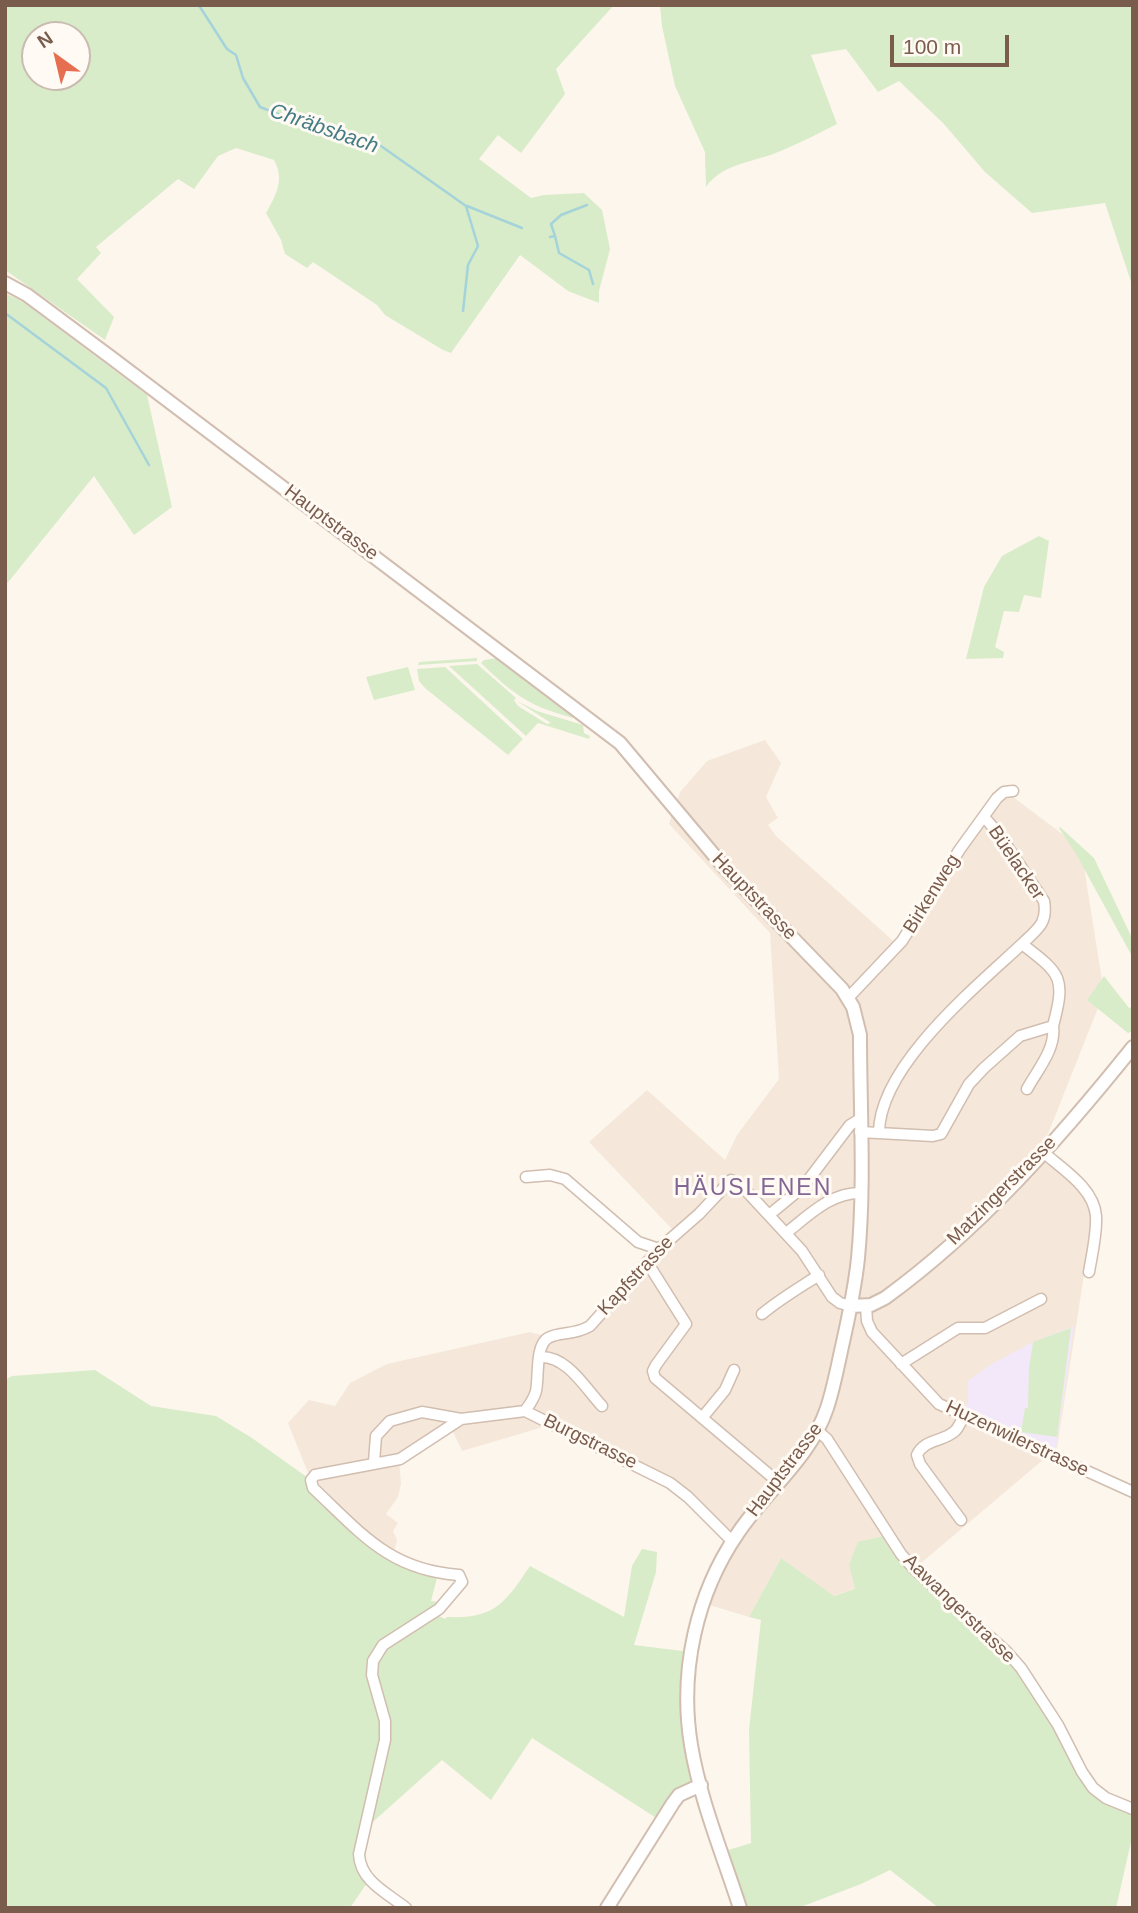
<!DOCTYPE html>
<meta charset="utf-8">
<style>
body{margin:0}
#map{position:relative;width:1138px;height:1913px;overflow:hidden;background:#fdf6ec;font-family:Helvetica,sans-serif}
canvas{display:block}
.frame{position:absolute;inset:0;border:7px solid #7a5c4d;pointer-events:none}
.north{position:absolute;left:21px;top:21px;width:70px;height:70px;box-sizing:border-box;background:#fffaf3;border:2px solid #cabbb1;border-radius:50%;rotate:326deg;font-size:19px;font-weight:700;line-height:28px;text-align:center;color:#7a5c4d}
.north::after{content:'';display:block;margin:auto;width:24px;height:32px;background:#e76f51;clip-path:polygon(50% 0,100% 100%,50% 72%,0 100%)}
.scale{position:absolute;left:890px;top:35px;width:119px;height:32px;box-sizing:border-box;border:4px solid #7a5c4d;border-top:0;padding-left:9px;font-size:21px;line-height:24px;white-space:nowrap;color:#7a5c4d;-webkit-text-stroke:5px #fffaf3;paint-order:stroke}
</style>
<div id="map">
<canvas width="1138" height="1913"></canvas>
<div class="frame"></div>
<div class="north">N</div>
<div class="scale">100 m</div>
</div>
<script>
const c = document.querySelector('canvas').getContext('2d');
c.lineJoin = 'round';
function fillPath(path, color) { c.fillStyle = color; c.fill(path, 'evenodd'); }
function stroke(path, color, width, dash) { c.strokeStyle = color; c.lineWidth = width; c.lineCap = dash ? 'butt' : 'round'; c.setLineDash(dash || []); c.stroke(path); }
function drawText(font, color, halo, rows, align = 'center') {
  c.font = font + ' Helvetica,sans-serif'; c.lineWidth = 6; c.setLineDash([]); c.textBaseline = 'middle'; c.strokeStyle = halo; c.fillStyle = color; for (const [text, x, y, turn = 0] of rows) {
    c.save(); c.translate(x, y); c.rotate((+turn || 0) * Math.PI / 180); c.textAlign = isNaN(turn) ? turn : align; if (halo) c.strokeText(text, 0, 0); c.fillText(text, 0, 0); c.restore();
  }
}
fillPath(new Path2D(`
 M765 740 781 763 766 797 778 818 768 825 776 836 900 947 1001 788 1081 848 1104 993 1040 1154 1080 1192 1093 1217 1057 1448 914 1569 849 1565 855 1589 833 1596 781 1558 749 1617 706 1604 736 1544 691 1493 668 1477 557 1423 462 1451 450 1425 399 1458 401 1484 398 1497 386 1514 398 1523 393 1531 397 1540 394 1552 368 1539 311 1480 288 1423 309 1400 335 1406 350 1383 387 1364 530 1332 548 1337 590 1326 672 1229 589 1142 647 1090 725 1160 737 1135 779 1079 770 933 669 824 680 792 707 761Z`), '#f5e8da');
fillPath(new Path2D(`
 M1074 1326 1056 1448 1052 1452 961 1410 968 1403V1381L990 1365 1033 1342Z`), '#f3e8fa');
fillPath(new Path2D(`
 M5 5H614L556 69 565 94 521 153 498 135 479 159 531 198 544 195 584 193 602 210 610 249 599 291V303L568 291 520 255 451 353 443 350 385 315 377 305 313 262 307 268 285 254 281 240 266 213C276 195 285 180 274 160L236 148 218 156 194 189 178 179 96 247 101 253 77 279 114 317 105 340 5 270ZM35 35H77V77H35Z
 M660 5H1133V288L1105 203 1032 213 985 172 944 124 899 81 878 92 846 49 811 55 837 124C819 133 802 142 783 150 758 162 723 162 706 187L705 152 675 86 662 26Z
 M5 293 23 302 147 395 172 507 134 535 94 476 5 586Z
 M1039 536 1049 541 1041 598 1024 595 1019 612 1004 611 995 647 1004 652 1003 658 966 659 984 587 1002 556Z
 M477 658V661L418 665 419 662Z
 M498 658 578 719C532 708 515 696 481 663L484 660Z
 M477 664 516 698 514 700 518 706 547 724 551 723 517 701 537 711 583 725 584 733 590 736 589 739 538 723 526 736 449 666Z
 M408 667 415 690 374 700 366 677Z
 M445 667 523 739 508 755 425 688 419 681 417 669Z
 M1060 827 1094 858 1133 940V958L1076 854 1059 828Z
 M1104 976 1129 1008 1133 1007V1031L1128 1033 1087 1000Z
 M1071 1328 1057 1437 1021 1432 1025 1408H1028L1029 1368 1033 1342Z
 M95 1370 151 1406 216 1416 252 1438 311 1480 368 1539 438 1574 431 1601 447 1603 439 1609V1616L445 1619 447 1617C495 1619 505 1603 530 1566L624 1617 632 1566 642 1549 657 1552 656 1572 634 1645 691 1652 687 1682 701 1785 692 1788 661 1821 532 1738 491 1800 442 1760 365 1829 359 1854 369 1880 350 1908H5V1380L12 1376Z
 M888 1535 901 1554 1006 1651 1093 1788 1133 1809V1833L1116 1908H939L890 1870 861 1884 798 1908H740L722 1852 751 1843 749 1730 761 1620 749 1617 781 1558 834 1596 855 1589 849 1565 858 1542Z`), '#d8ecc9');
stroke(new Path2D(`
 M196 5 200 7 227 49 236 55 243 78 260 107 349 141 381 146 466 206 478 246 468 265 463 311
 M467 206 522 228
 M555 236 559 253 589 270 593 284
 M550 237 555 236 551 224 561 215 587 205
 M5 313 106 388 149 465`), '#a5d3da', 2.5);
const minor = new Path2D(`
 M984 817 999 834 1044 901C1048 924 1037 929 1022 944
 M849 997 902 941 960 849 997 798 1004 792 1013 791
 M1027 1089C1038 1069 1056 1049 1053 1026
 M860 1132 933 1136 941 1134 969 1084 984 1068 1020 1036 1053 1026C1066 977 1061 974 1022 944 976 987 879 1066 879 1133
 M1043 1152C1062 1169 1094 1188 1096 1216 1097 1234 1092 1254 1089 1272
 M526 1177 550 1175 565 1179 638 1242 659 1249
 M769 1215 803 1187 850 1125 860 1119
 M786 1233C808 1216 831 1192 861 1193
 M647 1262 686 1324 656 1365 653 1371 655 1378 778 1482
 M866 1306 867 1321 872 1332 939 1404 1133 1492
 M762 1314C780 1299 799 1288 819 1275
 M539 1357C567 1355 585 1388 602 1406
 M901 1364 958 1328H985L1041 1299
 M525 1411C530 1404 534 1399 536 1391 539 1378 535 1345 548 1338 560 1331 573 1336 590 1326L659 1249 699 1214 731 1180 739 1183 802 1251 832 1297 840 1303 851 1306
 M702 1418 725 1390 734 1370
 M818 1431 827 1439 901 1554 914 1569 1006 1651 1021 1668 1058 1725 1082 1772 1093 1788 1106 1798 1133 1809
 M374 1462 376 1436 390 1421 422 1412 461 1419
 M961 1520 920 1464 917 1455C924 1439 943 1442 955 1431 959 1427 961 1421 964 1416
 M406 1908C387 1893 360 1881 359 1854L385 1740V1721L372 1675 373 1661 383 1645 439 1609 462 1582 459 1575C389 1570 361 1533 313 1488L311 1480 315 1475 400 1459 461 1419 525 1411 670 1483 688 1497 732 1541`);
const tertiary = new Path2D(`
 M5 283 27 295 113 359 620 743 724 867 842 989 853 1007 860 1035C860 1109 865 1184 858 1258 855 1289 848 1320 841 1351 837 1370 833 1390 827 1408 811 1457 766 1491 738 1533 696 1594 679 1672 691 1745 700 1800 723 1855 740 1908
 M851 1306 871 1305 885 1298C980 1229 1060 1138 1133 1047
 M607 1908 673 1803 679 1795 701 1785`);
stroke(minor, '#d1beb0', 13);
stroke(tertiary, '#d1beb0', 16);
stroke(minor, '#fff', 10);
stroke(tertiary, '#fff', 12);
drawText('19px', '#7a5c4d', '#fffaf3', [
 ["Hauptstrasse",331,523,37],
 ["Büelacker",1016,863,56],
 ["Birkenweg",932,894,-58],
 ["Hauptstrasse",754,897,46],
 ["Matzingerstrasse",1002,1191,-45],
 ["Kapfstrasse",636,1276,-47],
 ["Huzenwilerstrasse",1017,1439,25],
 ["Burgstrasse",590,1442,26],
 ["Hauptstrasse",785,1470,-53],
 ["Aawangerstrasse",959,1609,44]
]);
drawText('italic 21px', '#437c86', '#fffaf3', [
 ["Chräbsbach",324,129,19]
]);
c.letterSpacing = '2px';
drawText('23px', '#846695', '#fffaf3', [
 ["HÄUSLENEN",753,1189]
]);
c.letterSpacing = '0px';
</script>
